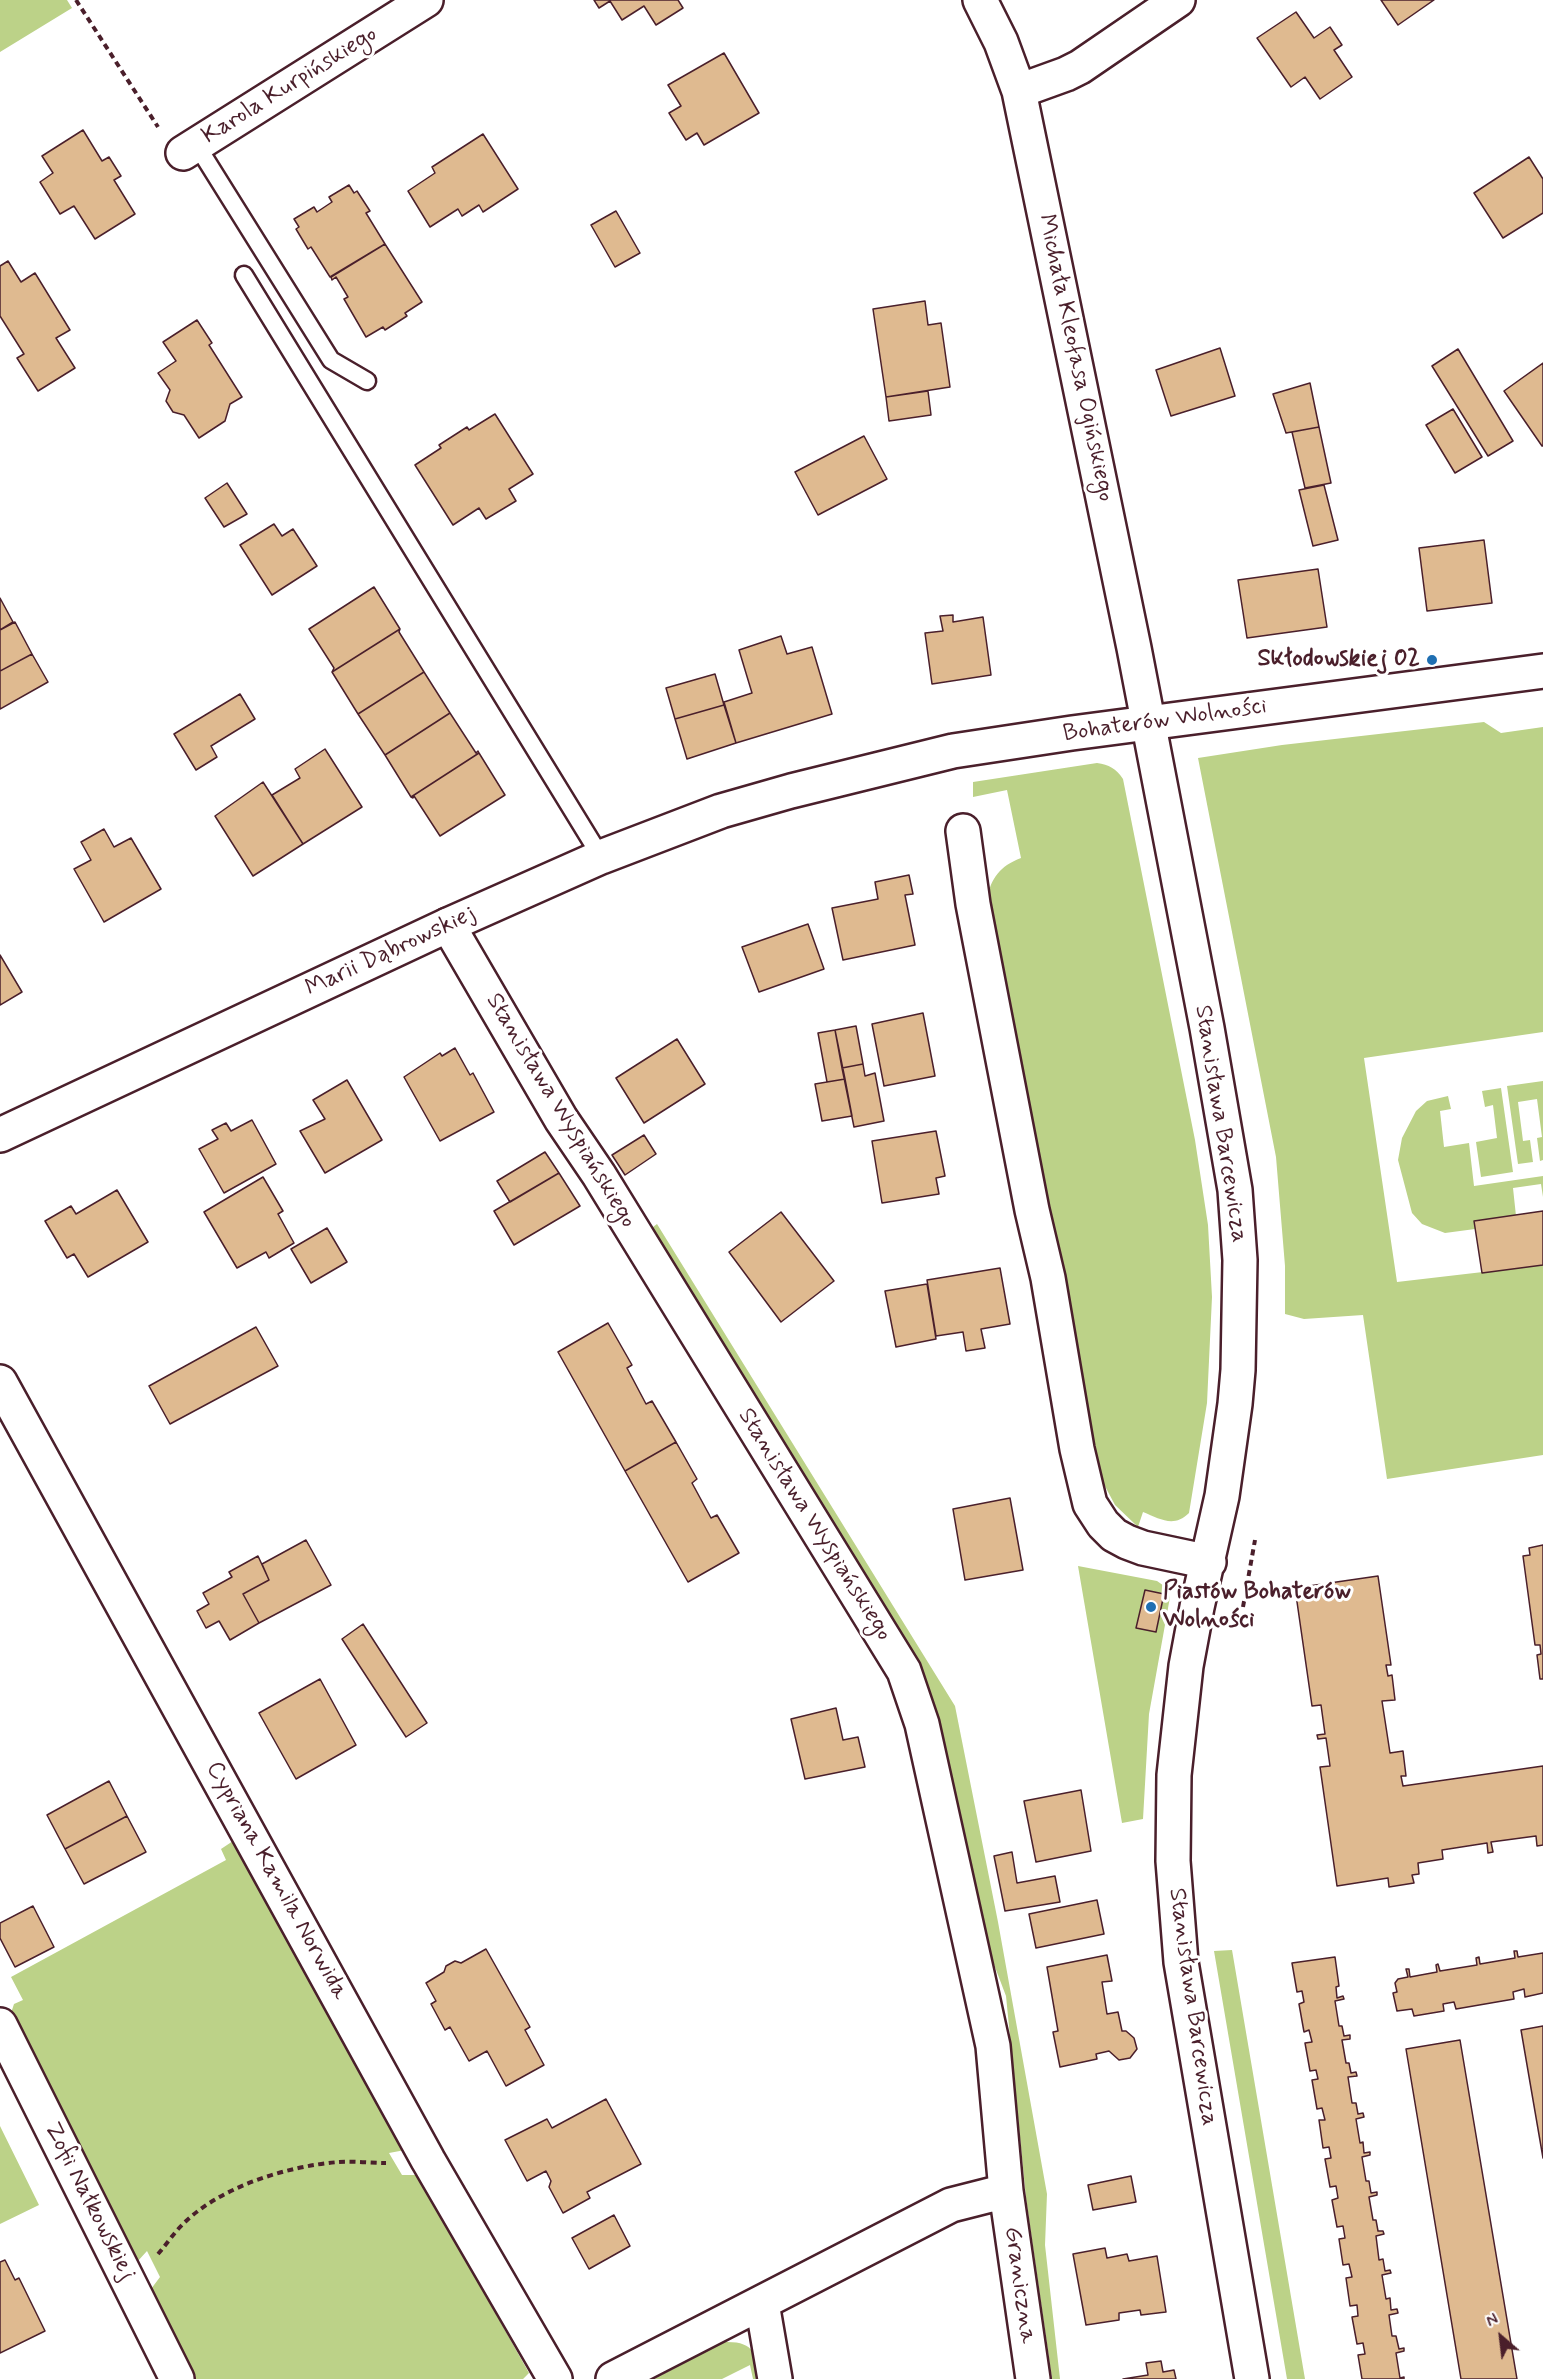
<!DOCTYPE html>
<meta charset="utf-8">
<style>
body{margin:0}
#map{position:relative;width:1543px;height:2379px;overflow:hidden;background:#fff;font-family:Mynerve,sans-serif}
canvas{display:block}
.north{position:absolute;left:1471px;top:2307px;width:60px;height:60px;-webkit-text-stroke:4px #fff;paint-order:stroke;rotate:332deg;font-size:16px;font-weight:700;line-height:24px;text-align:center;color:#4a1f2b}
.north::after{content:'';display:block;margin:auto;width:21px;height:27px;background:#4a1f2b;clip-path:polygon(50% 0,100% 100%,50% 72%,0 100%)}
</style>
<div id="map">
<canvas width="1543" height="2379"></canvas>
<div class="north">N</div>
</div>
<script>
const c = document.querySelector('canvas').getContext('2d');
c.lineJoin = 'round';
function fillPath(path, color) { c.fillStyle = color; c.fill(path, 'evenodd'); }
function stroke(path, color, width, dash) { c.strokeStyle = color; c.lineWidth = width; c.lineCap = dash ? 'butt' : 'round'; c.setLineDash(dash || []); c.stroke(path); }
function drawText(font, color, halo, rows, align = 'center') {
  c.font = font + ' Mynerve,sans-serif'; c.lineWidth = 6; c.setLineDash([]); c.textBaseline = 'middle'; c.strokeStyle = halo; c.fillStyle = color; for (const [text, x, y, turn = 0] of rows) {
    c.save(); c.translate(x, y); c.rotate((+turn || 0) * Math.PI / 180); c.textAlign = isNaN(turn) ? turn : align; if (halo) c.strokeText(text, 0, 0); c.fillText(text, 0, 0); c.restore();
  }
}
fillPath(new Path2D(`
 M0 0H67L72 8 0 52Z
 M1484 722 1501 733 1543 727V1032L1364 1058 1397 1282 1543 1265V1455L1387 1479 1363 1315 1304 1319 1285 1314V1266L1276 1157 1198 758 1282 745Z
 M1097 763C1109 765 1116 768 1123 779L1195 1140 1208 1225 1212 1297 1207 1403 1189 1513C1174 1528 1160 1519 1143 1512L1138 1527 1115 1505 1098 1473 987 899C991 878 1000 866 1021 858L1007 790 973 797V782Z
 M1543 1081V1160L1540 1161 1537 1138 1542 1137 1537 1099 1518 1102 1523 1141 1530 1140 1533 1162 1518 1164 1507 1086Z
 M1501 1088 1513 1172 1481 1177 1476 1142 1497 1138 1493 1105 1485 1107 1482 1091Z
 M1448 1096 1451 1109 1440 1111 1444 1147 1469 1143 1474 1186 1543 1176V1197L1541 1184 1513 1188 1516 1216 1475 1229 1445 1233 1422 1224 1412 1213 1398 1160 1402 1138 1416 1111 1427 1101Z
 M657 1224 955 1706 998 1922 1047 2194 1045 2245 1060 2379H1052L1026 2198 1006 1996 982 1933 941 1748 645 1233Z
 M1078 1566 1157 1581 1167 1588 1170 1597 1149 1714 1143 1819 1122 1823Z
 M233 1841 405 2150 389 2153 402 2175H418L529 2373 523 2379H196L151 2289 160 2277 147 2251 137 2262 11 2013 14 2004 23 2000 11 1977 226 1860 221 1849Z
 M1232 1950 1305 2379H1287L1214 1951Z
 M0 2126 39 2205 0 2224Z
 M724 2342C755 2341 755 2354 762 2379H753L750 2365 722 2379H654Z`), '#bcd288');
const building = new Path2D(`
 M594 0H678L683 8 656 25 644 6 622 20 610 1 599 8Z
 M1381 0H1434L1398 25Z
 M1296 12 1314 38 1330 27 1342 45 1334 50 1352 77 1320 99 1305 77 1291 87 1257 38Z
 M724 53 759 113 704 145 697 133 686 140 669 113 681 106 668 85Z
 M83 130 102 161 109 157 121 176 114 180 135 214 95 239 74 206 60 214 40 182 53 173 42 156Z
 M483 134 518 189 483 212 479 205 462 216 458 209 430 227 408 191 435 173 432 167Z
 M1529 157 1543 179V213L1503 238 1474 193Z
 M349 185 354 193 357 191 370 211 366 213 385 244 330 277 311 247 308 249 296 229 299 227 294 219 314 207 317 212 332 202 329 197Z
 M616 211 640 253 615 267 591 225Z
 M385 244 422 302 405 313 407 316 385 330 383 327 366 337 344 299 348 297 336 277 332 280 331 277Z
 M8 261 21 282 35 273 70 330 56 338 75 368 38 391 17 358 24 354 0 316V266Z
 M925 301 928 325 941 323 950 387 886 397 873 309Z
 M197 320 212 343 209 345 242 397 230 404 225 421 199 438 184 415 173 412 166 401 170 390 158 373 176 361 163 342Z
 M1220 348 1235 396 1171 416 1156 370Z
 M1458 349 1513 441 1488 456 1432 366Z
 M1543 363V446H1542L1504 391Z
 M1310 383 1319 427 1286 433 1273 394Z
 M928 391 931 415 889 421 886 397Z
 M1453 409 1482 457 1455 473 1426 425Z
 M495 414 533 474 509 489 516 501 486 519 479 508 453 525 415 465 441 448 439 445 467 427 469 430Z
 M1319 427 1331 483 1305 488 1292 432Z
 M864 436 887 479 818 515 795 472Z
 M227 483 247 514 224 527 205 498Z
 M1324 485 1338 540 1313 546 1299 490Z
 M274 524 282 536 293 529 317 566 272 595 240 545Z
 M1484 540 1492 603 1427 611 1419 548Z
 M1318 569 1327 627 1247 638 1238 580Z
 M374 587 400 629 332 672 334 668 309 629Z
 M0 598 13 622 0 630Z
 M953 615V622L983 617 991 675 932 684 925 633 943 631 940 616Z
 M15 622 32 654 0 671V630Z
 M400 629 399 632 424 672 358 714 332 672Z
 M781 636 787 654 812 647 832 714 736 743 724 702 752 693 739 650Z
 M32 654 48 682 0 709V671Z
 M424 672 450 713 385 755 358 714Z
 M715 674 724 705 675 719 666 688Z
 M240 694 255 719 211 746 217 757 196 770 174 734Z
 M724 705 736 743 687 759 675 719Z
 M450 713 476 753 478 751 479 753 411 797 385 755Z
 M325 749 362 807 303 844 272 795 300 778 295 769Z
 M479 753 505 795 440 836 414 796 413 798 411 797Z
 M263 782 303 844 253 876 215 816Z
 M104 829 114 847 131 838 161 889 104 922 74 869 91 860 81 842Z
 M909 875 913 894 905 895 915 945 843 960 832 908 878 899 875 882Z
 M808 924 824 969 759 992 742 947Z
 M0 955 22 992 0 1005Z
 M923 1013 935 1076 884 1086 872 1024Z
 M856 1026 863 1064 842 1068 835 1030Z
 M835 1030 845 1079 827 1082 818 1033Z
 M677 1039 705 1084 644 1123 616 1078Z
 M455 1048 470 1075 473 1073 494 1112 440 1141 404 1077 440 1053 442 1056Z
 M863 1064 865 1076 875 1073 884 1121 854 1127 842 1068Z
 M845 1079 852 1116 822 1121 815 1084Z
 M347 1080 382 1140 325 1173 300 1131 325 1119 313 1100Z
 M252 1120 276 1164 224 1193 199 1149 218 1139 212 1130 226 1123 231 1131Z
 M936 1131 945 1176 936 1178 939 1194 882 1203 872 1141Z
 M644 1135 656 1154 625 1175 612 1155Z
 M545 1152 559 1173 510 1202 497 1181Z
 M559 1173 580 1206 514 1245 494 1211Z
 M263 1177 283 1211 278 1214 294 1243 269 1258 266 1252 237 1268 204 1212Z
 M117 1190 148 1242 88 1277 74 1254 67 1258 45 1221 71 1206 76 1214Z
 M1543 1211V1265L1482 1273 1474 1221Z
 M781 1212 834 1281 781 1322 729 1252Z
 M327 1228 347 1262 311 1283 291 1249Z
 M1000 1268 1010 1324 981 1329 985 1348 966 1351 963 1332 936 1336 927 1280Z
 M927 1284 936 1339 896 1347 885 1291Z
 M608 1323 632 1365 627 1368 646 1404 652 1401 676 1442 625 1471 558 1352Z
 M256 1327 278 1366 170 1424 149 1386Z
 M676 1442 697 1479 692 1483 711 1518 717 1515 739 1553 688 1582 625 1471Z
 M1010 1498 1023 1570 965 1580 953 1509Z
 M306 1540 331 1585 259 1623 243 1594 269 1580 262 1564Z
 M1543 1545V1679H1540L1537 1655 1541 1654 1540 1645H1535L1523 1556 1530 1555 1529 1548Z
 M258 1556 269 1580 243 1594 259 1623 230 1640 219 1621 206 1628 197 1611 209 1604 203 1593 232 1577 229 1572Z
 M1378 1576 1391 1665H1386L1388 1676 1392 1675 1395 1700 1382 1701 1390 1753 1403 1751 1406 1776H1401L1403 1786 1543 1766V1845L1537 1846 1536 1836 1491 1842 1493 1852 1488 1853 1487 1843 1442 1850 1443 1859 1418 1863 1419 1874 1412 1875 1414 1883 1389 1887 1388 1878 1337 1886 1320 1767 1330 1766 1326 1738 1318 1739 1317 1735 1325 1734 1321 1705 1312 1706 1295 1588Z
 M1145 1590 1164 1594 1156 1632 1136 1628Z
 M363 1624 427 1723 406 1737 342 1639Z
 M320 1679 356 1745 296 1779 259 1713Z
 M836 1708 843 1740 858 1737 865 1767 805 1779 791 1719Z
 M109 1781 127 1816 65 1849 47 1815Z
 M1081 1790 1091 1851 1036 1862 1024 1801Z
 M127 1816 146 1852 84 1884 65 1849Z
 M1012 1852 1017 1883 1055 1876 1060 1902 1005 1911 994 1856Z
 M1097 1900 1104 1934 1036 1948 1029 1914Z
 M33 1906 54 1947 15 1967 0 1938V1923Z
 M486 1949 530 2027 525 2030 544 2065 506 2086 487 2051 469 2061 450 2027 445 2030 431 2004 436 2001 426 1983 444 1972 446 1966 455 1961 461 1963Z
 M1514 1951H1517L1518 1957 1543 1953V1993L1525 1997 1524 1989 1513 1992 1514 1999 1456 2009 1454 2002 1443 2004 1444 2011 1414 2016 1412 2009 1397 2011 1393 1993 1397 1992 1395 1983 1398 1979 1408 1977 1406 1969H1409L1410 1977 1437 1972 1436 1965 1438 1964 1440 1971 1477 1965 1476 1958 1479 1957 1480 1964 1515 1958Z
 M1107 1955 1112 1981 1102 1982 1107 2014 1118 2012 1122 2031H1126L1134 2038 1137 2049 1130 2058 1119 2060 1109 2051 1096 2054 1097 2059 1060 2067 1053 2032 1058 2031 1047 1967Z
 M1335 1957 1339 1986 1336 1987 1337 1998 1343 1996 1344 1999 1335 2001 1339 2026H1342L1344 2036 1350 2035V2039L1342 2040 1346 2063H1349L1351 2073 1356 2072 1357 2076 1348 2077 1352 2103H1356L1358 2114 1363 2113 1364 2117 1356 2119 1360 2143 1363 2142 1364 2153 1370 2152V2155L1362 2157 1366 2181H1369L1371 2193 1377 2192V2195L1369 2197 1373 2220H1376L1378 2231H1383L1384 2234 1376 2236 1379 2260 1383 2259 1385 2271 1390 2270 1391 2273 1382 2275 1386 2299 1390 2298 1391 2310 1397 2309 1398 2313 1389 2315 1392 2336H1396L1399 2349 1404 2348V2351L1396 2353 1400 2378 1404 2377V2379H1362L1358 2355 1365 2354 1363 2343 1357 2344 1352 2317 1358 2316 1357 2305 1350 2306 1346 2278 1352 2277 1349 2264 1343 2265 1339 2239 1345 2238 1343 2226 1337 2227 1332 2200 1338 2198 1336 2186 1330 2187 1325 2159 1331 2158 1329 2147 1323 2148 1319 2120H1325L1322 2108 1317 2109 1312 2080 1318 2079 1316 2070 1310 2071 1305 2043 1312 2042 1309 2030 1304 2032 1299 2004 1304 2002 1302 1991 1297 1992 1292 1963Z
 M1543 2026V2158L1521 2030Z
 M1460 2040 1517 2379H1461L1406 2049Z
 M606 2099 641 2164 587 2192 590 2198 563 2213 549 2187 551 2181 546 2171 527 2181 505 2140 547 2119 552 2128Z
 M1131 2176 1136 2202 1093 2210 1088 2185Z
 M614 2215 630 2246 589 2269 572 2238Z
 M1105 2248 1107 2258 1127 2254 1129 2261 1157 2256 1166 2312 1141 2315 1140 2310 1119 2313V2320L1086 2325 1073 2254Z
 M5 2260 15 2280 19 2278 45 2331 0 2353V2262Z
 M1161 2361 1163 2372 1174 2370 1176 2379H1123L1148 2375 1146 2363Z`);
fillPath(building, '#dfba90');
stroke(building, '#4a1f2b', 1.5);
const service = new Path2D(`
 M196 144 331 360 367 381
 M244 275 601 857`);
const minor = new Path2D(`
 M980 0 1001 42 1019 91 1134 648 1207 1028 1235 1190 1240 1260 1238 1370 1235 1404 1222 1496 1197 1607 1186 1666 1174 1775 1173 1861 1181 1962 1252 2379
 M1019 91 1066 74 1080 67 1178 0
 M183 153 426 0
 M963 831 973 904 1032 1210 1048 1278 1077 1449 1090 1504 1103 1524 1114 1535 1127 1542 1143 1548 1209 1562
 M448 925 561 1119 599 1175 904 1671 922 1724 993 2046 1006 2191 1033 2379
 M0 1382 428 2160 555 2379
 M0 2025 177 2379
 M762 2303 775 2379
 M613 2379 951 2205 1006 2191`);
const tertiary = new Path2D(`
 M0 1135 448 925 601 857 721 811 791 791 953 751 1072 733 1543 671`);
stroke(service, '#4a1f2b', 21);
stroke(minor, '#4a1f2b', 38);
stroke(tertiary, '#4a1f2b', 38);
stroke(new Path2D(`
 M76 0 158 127
 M1243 1607 1255 1540
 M158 2254C166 2245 173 2234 182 2225 219 2187 287 2166 339 2162 354 2161 371 2163 386 2163`), '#4a1f2b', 4, [6, 4.5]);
stroke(service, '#fff', 16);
stroke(minor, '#fff', 33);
stroke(tertiary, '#fff', 33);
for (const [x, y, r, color] of [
 [1432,660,6,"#1f6fb2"],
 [1151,1607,6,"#1f6fb2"]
]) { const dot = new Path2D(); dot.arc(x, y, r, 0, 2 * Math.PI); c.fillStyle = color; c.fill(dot); stroke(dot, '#fff', 2); }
drawText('24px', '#4a1f2b', '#fff', [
 ["Karola Kurpińskiego",290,86,-32],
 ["Michała Kleofasa Ogińskiego",1075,358,78],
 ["Bohaterów Wolności",1165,721,-8],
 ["Marii Dąbrowskiej",391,952,-25],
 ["Stanisława Wyspiańskiego",560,1111,59],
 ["Stanisława Barcewicza",1220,1124,81],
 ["Stanisława Wyspiańskiego",814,1525,58],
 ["Cypriana Kamila Norwida",276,1881,61],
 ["Stanisława Barcewicza",1192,2007,82],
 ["Zofii Nałkowskiej",89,2202,63],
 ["Graniczna",1019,2285,82]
]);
drawText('bold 24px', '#4a1f2b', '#fff', [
 ["Skłodowskiej 02",1420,660],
 ["Piastów Bohaterów",1163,1593,"left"],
 ["Wolności",1163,1621,"left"]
], 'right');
</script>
